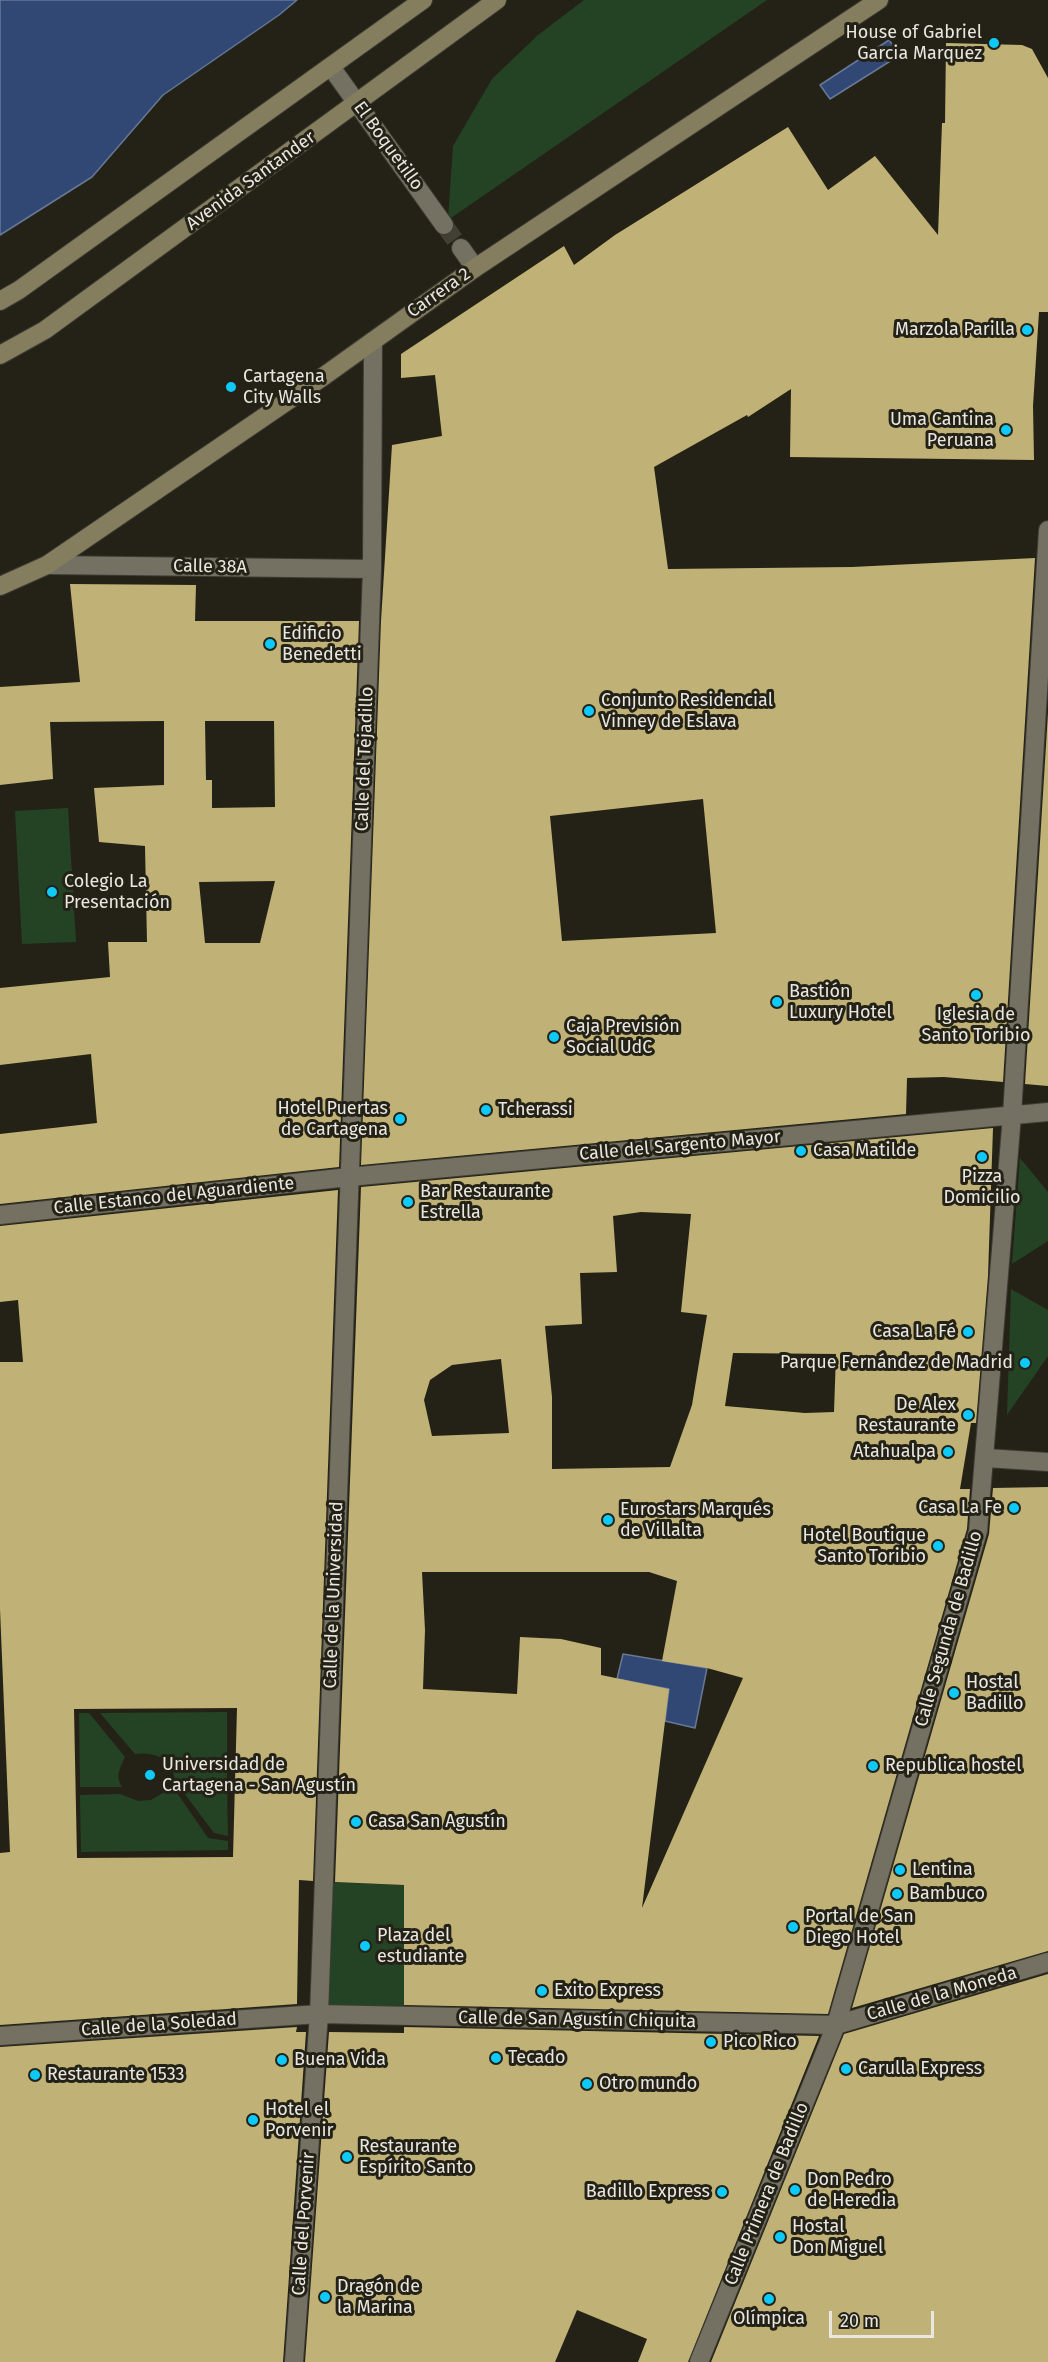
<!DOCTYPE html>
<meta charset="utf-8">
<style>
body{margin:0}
#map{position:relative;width:1048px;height:2362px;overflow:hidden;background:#242216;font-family:"Fira Sans",sans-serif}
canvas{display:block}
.scale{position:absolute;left:829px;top:2311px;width:105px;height:27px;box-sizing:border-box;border:3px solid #e9e8e0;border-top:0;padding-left:8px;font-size:18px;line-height:21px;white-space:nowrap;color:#e9e8e0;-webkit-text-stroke:4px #242216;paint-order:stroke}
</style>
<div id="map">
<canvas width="1048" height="2362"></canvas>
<div class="scale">20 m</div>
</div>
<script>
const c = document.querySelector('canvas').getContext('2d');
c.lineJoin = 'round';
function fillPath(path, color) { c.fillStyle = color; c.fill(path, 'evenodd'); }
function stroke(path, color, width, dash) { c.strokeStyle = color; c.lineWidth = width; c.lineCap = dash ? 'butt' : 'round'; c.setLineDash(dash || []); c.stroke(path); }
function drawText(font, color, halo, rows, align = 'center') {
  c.font = font + ' "Fira Sans",sans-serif'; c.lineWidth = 6; c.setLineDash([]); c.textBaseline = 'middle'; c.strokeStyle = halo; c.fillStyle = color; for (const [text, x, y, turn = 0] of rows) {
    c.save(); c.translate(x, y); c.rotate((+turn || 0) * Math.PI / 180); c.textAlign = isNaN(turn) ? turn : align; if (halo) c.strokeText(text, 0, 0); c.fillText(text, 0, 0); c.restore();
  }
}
fillPath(new Path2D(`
 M584 0H767L448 220 453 146 492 79 538 35Z
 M68 808 76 942 22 944 15 811Z
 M1020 1158 1048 1192V1241L1012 1264Z
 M1011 1289 1048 1310V1356L1007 1415Z
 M227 1712V1780H175L171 1764C159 1755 150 1752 135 1754L100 1713Z
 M79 1713H89L125 1757C120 1768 115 1776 122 1787H80Z
 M178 1785 227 1787 228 1836 214 1833Z
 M173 1787 208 1838 228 1841V1850L81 1852 80 1795 120 1794 138 1801 151 1800Z
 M328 1882 404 1885V2007L325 2008Z`), '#244324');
const water = new Path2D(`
 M0 0H297L279 15 163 95 92 177 0 235Z
 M889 40 900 55 830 99 820 85Z
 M623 1654 707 1668 695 1728 665 1721 669 1689 617 1679Z`);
fillPath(water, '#314875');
stroke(water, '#687895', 1.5);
fillPath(new Path2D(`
 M946 43 1022 45 1032 49 1048 78V312H1039L1033 406 1034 460 790 457 791 389 748 417 747 415 654 467 668 569 852 567 1035 558 1003 1082 944 1077 907 1078 906 1114 361 1165 381 621 392 445 442 436 435 375 401 378V354L564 246 574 265 615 235 788 127 828 190 875 156 938 235 942 123H945ZM703 799 716 933 562 941 550 816Z
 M70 584 196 585 195 621H359L339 1167 0 1204V1134L97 1123 91 1054 0 1065V988L110 977 108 942H147L145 846 99 842 94 788 164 785V721L50 722 53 779 0 785V687L80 682ZM205 721H274L275 807 212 808V780H206ZM275 881 260 943H205L199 882Z
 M1048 713V1086L1025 1084Z
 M993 1128 988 1276 976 1423H971L960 1489H970L967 1529 828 2014 404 2005V1885L335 1882 361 1187ZM641 1212 691 1214 681 1312 707 1315 692 1405 670 1467 552 1469V1397L545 1326 582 1324 580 1273 617 1272 613 1216ZM733 1353 836 1354 834 1412 805 1413 725 1406ZM501 1359 509 1433 432 1436 424 1400 430 1380 452 1365ZM422 1572H649L677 1581 662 1661 707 1668 743 1678 642 1908 669 1689 601 1675V1648L561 1639 520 1637 517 1694 423 1689 425 1630Z
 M338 1190 313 1881 299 1880 297 2004 0 2025V1853L10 1852 0 1609V1362H23L18 1300 0 1302V1226ZM237 1708 233 1857 77 1858 74 1709Z
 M1048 1487V1951L852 2008 989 1534 993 1488Z
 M1048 1974V2362H711L844 2034Z
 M297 2027 296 2032H306L283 2362H0V2047Z
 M404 2027 819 2036 688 2362H638L647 2339 577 2310 555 2362H305L329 2032 404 2033Z`), '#c0b276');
stroke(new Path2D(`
 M444 225 461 248`), '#424034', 18, [18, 9]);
const street = new Path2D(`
 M331 67 444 225
 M461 248 475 268
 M47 565 372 569
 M0 1215 349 1177 1048 1112
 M986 1458 1048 1462
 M0 2036 319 2014 836 2025 1048 1962
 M294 2362 319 2014 372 569 373 341
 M699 2362 836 2025 978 1531 1012 1115 1048 530`);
const secondary = new Path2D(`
 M0 301 19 290 423 0
 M0 355 45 330 497 0
 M0 586 47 565 324 376 475 268 879 0`);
stroke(street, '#3e3c34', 20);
stroke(secondary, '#3e3c34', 20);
stroke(street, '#747163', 18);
stroke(secondary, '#847e5f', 18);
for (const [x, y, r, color] of [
 [994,43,6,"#0ecafa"],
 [1027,330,6,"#0ecafa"],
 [231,387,6,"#0ecafa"],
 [1006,430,6,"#0ecafa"],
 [270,644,6,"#0ecafa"],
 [589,711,6,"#0ecafa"],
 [52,892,6,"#0ecafa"],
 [976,995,6,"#0ecafa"],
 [777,1002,6,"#0ecafa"],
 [554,1037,6,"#0ecafa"],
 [486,1110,6,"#0ecafa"],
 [400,1119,6,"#0ecafa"],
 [801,1151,6,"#0ecafa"],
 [982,1157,6,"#0ecafa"],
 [408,1202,6,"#0ecafa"],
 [968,1332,6,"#0ecafa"],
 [1025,1363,6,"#0ecafa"],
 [968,1415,6,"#0ecafa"],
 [948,1452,6,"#0ecafa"],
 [1014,1508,6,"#0ecafa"],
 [608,1520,6,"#0ecafa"],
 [938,1546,6,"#0ecafa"],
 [954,1693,6,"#0ecafa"],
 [873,1766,6,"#0ecafa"],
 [150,1775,6,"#0ecafa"],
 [356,1822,6,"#0ecafa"],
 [900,1870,6,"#0ecafa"],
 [897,1894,6,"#0ecafa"],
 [793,1927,6,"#0ecafa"],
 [365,1946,6,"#0ecafa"],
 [542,1991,6,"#0ecafa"],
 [711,2042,6,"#0ecafa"],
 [496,2058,6,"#0ecafa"],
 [282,2060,6,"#0ecafa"],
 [846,2069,6,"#0ecafa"],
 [35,2075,6,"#0ecafa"],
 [587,2084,6,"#0ecafa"],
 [253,2120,6,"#0ecafa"],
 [347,2157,6,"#0ecafa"],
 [795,2190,6,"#0ecafa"],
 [722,2192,6,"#0ecafa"],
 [780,2237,6,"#0ecafa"],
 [325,2297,6,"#0ecafa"],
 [769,2299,6,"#0ecafa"]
]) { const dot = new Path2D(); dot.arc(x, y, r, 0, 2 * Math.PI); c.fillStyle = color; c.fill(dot); stroke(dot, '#242216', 2); }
drawText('18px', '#e9e8e0', '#242216', [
 ["House of Gabriel",982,33,"right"],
 ["Garcia Marquez",982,54,"right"],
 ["Marzola Parilla",1015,330,"right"],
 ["Cartagena",243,377],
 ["City Walls",243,398],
 ["Uma Cantina",994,420,"right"],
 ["Peruana",994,441,"right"],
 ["Edificio",282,634],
 ["Benedetti",282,655],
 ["Conjunto Residencial",601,701],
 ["Vinney de Eslava",601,722],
 ["Colegio La",64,882],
 ["Presentación",64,903],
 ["Bastión",789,992],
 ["Luxury Hotel",789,1013],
 ["Iglesia de",976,1015,"center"],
 ["Santo Toribio",976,1036,"center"],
 ["Caja Previsión",566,1027],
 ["Social UdC",566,1048],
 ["Hotel Puertas",388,1109,"right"],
 ["de Cartagena",388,1130,"right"],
 ["Tcherassi",498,1110],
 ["Casa Matilde",813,1151],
 ["Pizza",982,1177,"center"],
 ["Domicilio",982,1198,"center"],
 ["Bar Restaurante",420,1192],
 ["Estrella",420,1213],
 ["Casa La Fé",956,1332,"right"],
 ["Parque Fernández de Madrid",1013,1363,"right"],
 ["De Alex",956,1405,"right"],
 ["Restaurante",956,1426,"right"],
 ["Atahualpa",936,1452,"right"],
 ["Casa La Fe",1002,1508,"right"],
 ["Eurostars Marqués",620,1510],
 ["de Villalta",620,1531],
 ["Hotel Boutique",926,1536,"right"],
 ["Santo Toribio",926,1557,"right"],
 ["Hostal",966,1683],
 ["Badillo",966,1704],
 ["Universidad de",162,1765],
 ["Cartagena - San Agustín",162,1786],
 ["Republica hostel",885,1766],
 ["Casa San Agustín",368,1822],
 ["Lentina",912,1870],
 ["Bambuco",909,1894],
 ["Portal de San",805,1917],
 ["Diego Hotel",805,1938],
 ["Plaza del",377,1936],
 ["estudiante",377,1957],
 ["Exito Express",554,1991],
 ["Pico Rico",723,2042],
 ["Tecado",508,2058],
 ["Buena Vida",294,2060],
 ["Carulla Express",858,2069],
 ["Restaurante 1533",47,2075],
 ["Otro mundo",599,2084],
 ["Hotel el",265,2110],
 ["Porvenir",265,2131],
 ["Restaurante",359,2147],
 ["Espírito Santo",359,2168],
 ["Don Pedro",807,2180],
 ["de Heredia",807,2201],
 ["Badillo Express",710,2192,"right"],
 ["Hostal",792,2227],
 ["Don Miguel",792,2248],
 ["Dragón de",337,2287],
 ["la Marina",337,2308],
 ["Olímpica",769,2319,"center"]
], 'left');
drawText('18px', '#e9e8e0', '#242216', [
 ["El Boquetillo",388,146,54],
 ["Avenida Santander",251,181,-36],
 ["Carrera 2",439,293,-35],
 ["Calle 38A",210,567,1],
 ["Calle del Tejadillo",365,759,-88],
 ["Calle del Sargento Mayor",680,1146,-5],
 ["Calle Estanco del Aguardiente",174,1196,-6],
 ["Calle de la Universidad",334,1595,-88],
 ["Calle Segunda de Badillo",949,1629,-74],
 ["Calle de la Moneda",942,1994,-16],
 ["Calle de San Agustín Chiquita",577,2020,1],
 ["Calle de la Soledad",159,2025,-4],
 ["Calle Primera de Badillo",767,2194,-68],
 ["Calle del Porvenir",304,2224,-86]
]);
</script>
